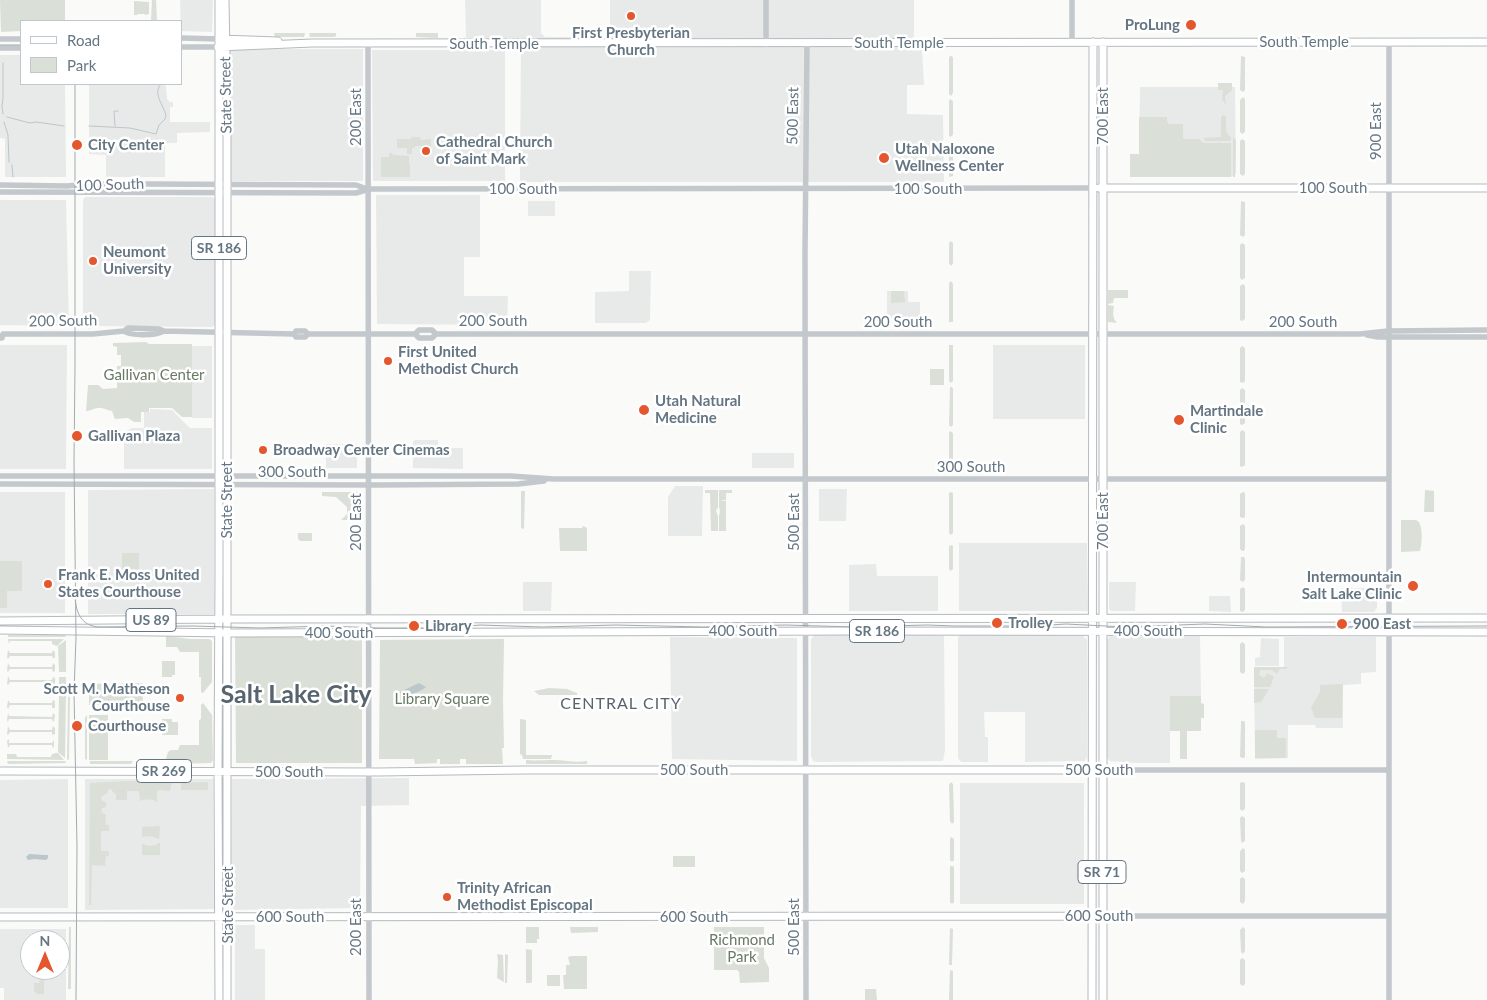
<!DOCTYPE html>
<style>
body{margin:0}
#map{position:relative;width:1487px;height:1000px;overflow:hidden;background:#fafaf8;font-family:Lato,sans-serif}
canvas{display:block}
.legend{position:absolute;left:20px;top:20px;width:162px;height:65px;box-sizing:border-box;background:#fff;border:1px solid #c1c8cd;margin:0;padding:6px 9px;list-style:none;font-size:15px;color:#657683}
.legend li{display:flex;align-items:center;gap:10px;height:25px}
.legend b{width:25px;border:1px solid #c1c8cd}
.north{position:absolute;left:20px;top:930px;width:50px;height:50px;box-sizing:border-box;background:#fff;border:1px solid #c1c8cd;border-radius:50%;rotate:0deg;font-size:14px;font-weight:700;line-height:20px;text-align:center;color:#657683}
.north::after{content:'';display:block;margin:auto;width:18px;height:22px;background:#e4572e;clip-path:polygon(50% 0,100% 100%,50% 72%,0 100%)}
</style>
<div id="map">
<canvas width="1487" height="1000"></canvas>
<ul class="legend">
<li><b style="height:6px;background:#fff"></b>Road</li>
<li><b style="height:14px;background:#dadfd7"></b>Park</li>
</ul>
<div class="north">N</div>
</div>
<script>
const c = document.querySelector('canvas').getContext('2d');
c.lineJoin = 'round';
function fillPath(path, color) { c.fillStyle = color; c.fill(path, 'evenodd'); }
function stroke(path, color, width, dash) { c.strokeStyle = color; c.lineWidth = width; c.lineCap = dash ? 'butt' : 'round'; c.setLineDash(dash || []); c.stroke(path); }
function drawText(font, color, halo, rows, align = 'center') {
  c.font = font + ' Lato,sans-serif'; c.lineWidth = 5; c.setLineDash([]); c.textBaseline = 'middle'; c.strokeStyle = halo; c.fillStyle = color; for (const [text, x, y, turn = 0] of rows) {
    c.save(); c.translate(x, y); c.rotate((+turn || 0) * Math.PI / 180); c.textAlign = isNaN(turn) ? turn : align; if (halo) c.strokeText(text, 0, 0); c.fillText(text, 0, 0); c.restore();
  }
}
fillPath(new Path2D(`
 M180 0H213L212 32 181 31Z
 M465 0H541V33L545 37H606L610 33V0H914V48H922L924 85H907V114L943 115 944 182H520L521 38H466Z
 M230 49H363V181H231Z
 M372 50H505V181H373Z
 M0 55H21V84H65L66 177H5V139L0 138Z
 M89 84H165V86H166L167 99 170 102H173V107H170V122H210V132L177 133V143H165V177H106V155L89 154Z
 M1140 87H1235L1236 174 1231 177H1130V154H1139Z
 M376 195H480V257H464V296H508L507 325 377 324Z
 M87 197H211L215 198 216 204 215 206 216 244 215 245V317L216 319 215 325 212 327 91 326 89 329 83 326V202L84 198Z
 M0 200H66L69 326 0 325Z
 M528 201H555V216H528Z
 M629 271H651L650 320 646 323H595V292L629 291Z
 M887 291H908V302H920V322L887 323Z
 M0 345H67L66 469H0Z
 M993 345H1085V419H993Z
 M192 346H212V418H192Z
 M150 409 172 410 190 428H212V469H124V432L132 428H144V412H150Z
 M415 440H438V448H463V469L413 468V442Z
 M326 444H357V468H326Z
 M752 453H794V468H752Z
 M675 486H703L702 536H668V497Z
 M214 489V614H88V490Z
 M819 489H847L846 521H819Z
 M0 492H65V613H0Z
 M959 543H1087L1088 611H959Z
 M876 564 877 576H938V611H849V565Z
 M523 582H552L551 611H523Z
 M1109 582H1136L1135 611H1111L1109 609Z
 M1341 588H1377V608L1374 612H1342Z
 M1209 596H1230L1231 612 1209 611Z
 M1057 634 1064 636H1083L1087 640V756L1085 761 1025 762V712H984L985 737H988V762H962L960 761 958 758V639L959 636 963 635Z
 M1111 634H1194L1195 636H1200L1201 696 1170 697V763H1137L1110 761 1107 758V640Z
 M814 635H939L944 636 945 750 943 761 817 762 813 761 811 756V640Z
 M670 637 797 638V761L672 759Z
 M1284 637H1376V672L1361 673V684L1343 685V728H1316L1315 725H1288V758L1255 759 1254 667H1284Z
 M1261 638 1279 639V666H1255V658L1260 657Z
 M409 778V805L361 806 360 908 231 910 232 779Z
 M68 779V908H0V780Z
 M85 779H213L214 909 85 910Z
 M960 783H1084V904H960Z
 M235 925H255V949H265V1000H235Z
 M0 929H66V1000H4V988H0ZM30 940H60V970H30Z`), '#e8e9e9');
fillPath(new Path2D(`
 M0 0H65V21H21V31L1 32Z
 M152 0H156L157 21H151Z
 M134 1 149 2V14L145 15 144 14H138L137 15H134Z
 M274 33H305L304 37H275Z
 M309 33H336V36L334 37H310Z
 M416 33H438V38L416 37Z
 M950 56H952L953 58V93L951 96 949 94V58Z
 M1241 56 1245 57V90L1243 92 1240 90Z
 M1218 83H1232V90L1225 96 1226 105 1222 99 1223 90H1218Z
 M1243 97 1245 99V132L1242 134 1240 132V100Z
 M950 99 953 101V135L950 137 949 135V101Z
 M1223 115 1226 117V132L1231 138V140L1230 141H1205L1204 138 1221 137V117Z
 M1139 117H1167V121L1169 124H1183V138L1184 139H1199L1203 143H1231V177H1130V154H1139Z
 M411 137H420L421 140 431 139V146H415V148H412V154H407V148H397V139H411Z
 M1233 137 1236 140 1235 177H1233Z
 M1242 139 1245 141V174L1243 176 1240 174V141Z
 M952 141 953 144V176L949 177V142Z
 M389 153H392L393 155 409 156V163L410 164V177H381V157H389Z
 M1241 201 1245 202V235L1243 237 1240 235Z
 M951 241 953 243V263L951 266 949 263V243Z
 M1242 243 1245 245V278L1242 280 1240 278V245Z
 M951 281 953 284V322H949V283Z
 M1243 284 1245 286V319L1242 321 1240 320V286Z
 M1108 290H1128V298H1114L1113 303 1108 304Z
 M891 291H904L905 302 891 303Z
 M1108 305 1114 306C1113 312 1112 318 1117 323L1108 322Z
 M146 342 149 344H192V417H182L172 408H149V412H141V422H134L128 418 115 419 112 411C108 411 105 408 101 408 96 407 92 411 86 411L88 385H98L103 389 117 388V366H121V355H117V347L113 346V343Z
 M949 345H953V381L951 383 949 381Z
 M1242 346 1245 348V381L1243 383 1240 382V348Z
 M930 369H944V385H930Z
 M950 387H952L953 389V425L951 427 949 425Z
 M1242 388 1245 390V423L1242 425 1240 424V390Z
 M1242 430 1245 432V465L1242 467 1240 466V432Z
 M950 431 953 433V466L952 467 949 465V433Z
 M705 490H718V507L716 511 718 516V531H711L710 493H705Z
 M719 490H732V493H726V500L720 501H726V531H719V516L720 511 719 507Z
 M1425 490 1434 491V512H1424Z
 M521 491H525L524 529 521 528Z
 M322 492H359V520H341L347 514V507L336 497 322 496Z
 M951 492 953 493V533L951 535 949 533V493Z
 M1243 492 1245 493V517L1243 518 1240 517V494Z
 M1401 520H1416L1419 522C1423 530 1422 543 1420 551L1401 552Z
 M1243 524 1245 526V548L1244 551H1242L1240 549V526Z
 M583 526 587 528V551H560L559 528H582Z
 M298 533H312V541H300L298 539Z
 M952 545 953 546V569L951 571 949 569V546Z
 M122 553H139V569H122Z
 M1241 557H1244L1245 559V580L1243 582 1240 580Z
 M0 561H22V591H7V608H0Z
 M1243 587 1245 589V610L1243 612 1240 611V589Z
 M8 635H65L66 637H8Z
 M166 636 190 639H209L212 641V682L203 693 201 692V677H199V652H180L177 647H166Z
 M235 636H362V763H236Z
 M8 639H64L57 646 52 644V641H10L9 644Z
 M504 639 503 700 504 748H502L503 764H466V759H460V764H440V759H437V763L415 764 414 759H379L380 640Z
 M66 640V672H59L58 646Z
 M1242 642 1245 644V672L1243 674 1240 672V644Z
 M8 650 10 653H52L53 650 55 652V658H53L52 656H10L8 659 7 657Z
 M162 661H175V675H172V677H162Z
 M8 663 10 667H52L53 663 55 665V671L53 672 52 669H10L8 672 7 671Z
 M1254 667H1290L1285 669H1280L1277 674 1272 670H1260L1259 675 1264 678 1267 673 1274 677 1270 687H1254Z
 M8 676 10 680H52L53 677 55 678V684L53 685 52 682H10L8 685 7 684Z
 M59 677H66V691L56 692 59 690Z
 M143 683V705H89V684Z
 M1343 684 1342 718H1315L1311 708 1320 692V685Z
 M549 688 567 689 577 693V695H539L534 691Z
 M1254 689H1269L1261 702 1254 703Z
 M56 693 66 694 65 758 58 752 59 695Z
 M1170 696H1201V703L1204 704V718H1201V731H1187V759H1180V731H1170Z
 M68 697H70L69 760 67 759Z
 M8 700 10 703H52L53 700 55 701V708H52V705H10L8 709 7 707Z
 M203 703 212 715 213 760 211 763 169 764 166 759 168 752 171 750H178L180 745H199V720L201 719V705Z
 M8 713 9 716 52 717 53 713 55 715 54 721 53 722 52 719H9L8 722 7 720Z
 M87 715V760L85 759V718Z
 M89 715H108V760H89Z
 M162 719H172V722H178V735H162Z
 M520 719 526 720V755H552L551 759H523L522 755 520 754Z
 M1241 721H1243L1245 722V757L1243 758 1240 757Z
 M8 726 10 730H52L53 726 55 728V734L52 735V732H10L8 735 7 734Z
 M1255 730H1277V738H1286V758H1255Z
 M9 739V743H52L54 740V747L53 748 52 745H10L8 748 7 741Z
 M56 753H58L64 760 7 759V754H16L17 757H51L52 754Z
 M526 760C535 761 545 760 554 760 563 760 576 763 587 761V764H526Z
 M7 761H65L66 763 8 764Z
 M90 761H133L131 764H90Z
 M127 781H172L170 791 162 790 157 791V802C152 798 145 799 140 801L139 791H127V800H116V794L114 793 111 789H109L107 793 101 797 102 801 106 802V807L102 808 101 812 106 815 105 822 106 825H109V831H101V851H109V856H106L105 864 106 866 92 865 91 905H89L90 783Z
 M208 782V790H181V783Z
 M951 782 953 784 954 822 952 824 950 821 949 785Z
 M1242 782 1245 783V809L1242 811 1240 809V783Z
 M1242 816 1245 818V841L1242 843 1241 841 1240 818Z
 M159 826 160 827 159 839 150 836 142 837V827Z
 M951 837 954 839V860L952 862 950 860V839Z
 M158 843H160V855H142V844L149 846 157 845Z
 M1243 848 1245 850V871L1242 873 1240 871V851Z
 M673 856H695V867H673Z
 M950 866H953L954 868V902L952 904 950 902Z
 M1242 877 1245 879V901L1243 904 1240 902V879Z
 M69 927H71V989H68Z
 M526 927H539V939H537V943H526Z
 M570 927H598V932L571 933Z
 M714 927H764V958L769 968V982L740 983 739 972 737 970H714Z
 M1243 927 1245 929V951L1243 954 1241 952 1240 930Z
 M950 928 953 929 952 965H949Z
 M526 949 532 950V981L531 983H526Z
 M497 954 503 955 504 982 497 978 498 961Z
 M505 954 508 955 507 983H505Z
 M572 956H587V989H564L563 975H566V965H570L568 957Z
 M1242 958 1245 960V984L1243 986 1240 984V960Z
 M950 970 953 971V1000H949Z
 M547 975H560V986H547Z
 M40 978 50 979 44 980V994H37L34 991V983H39Z
 M865 989H876L877 1000H865Z`), '#dadfd7');
fillPath(new Path2D(`
 M419 683 426 687C417 694 408 696 398 693Z
 M29 854 45 855H48V858L46 860 34 859 28 860 26 857Z`), '#bbc7cb');
stroke(new Path2D(`
 M3 114 2 106 3 99V63
 M7 117 30 123 36 122 64 126
 M4 122 8 135 9 162
 M89 126 130 128 156 134 159 125 165 119 166 116C164 105 152 94 161 84
 M115 126 114 111H118
 M12 165 13 177`), '#bbc7cb', 1);
const major = new Path2D(`
 M219 0V574L218 771 219 1000
 M225 0 227 112V1000
 M221 39 278 41
 M1103 42V1000
 M218 47 312 43 1487 42
 M1099 188H1487
 M0 621 218 619 1487 618
 M0 630 235 633 853 631 1487 632
 M0 771 379 772 525 770H1103
 M0 917 1103 916
 M1092 1000 1093 42`);
stroke(major, '#b5babe', 9);
stroke(new Path2D(`
 M766 0V44
 M1072 0V42
 M181 38 219 39
 M0 39H21
 M1389 42V1000
 M368 43 369 1000
 M181 47H218
 M0 48H21
 M0 185 67 186 90 184H141L356 185 367 189
 M0 192 356 193 369 189 1093 188
 M124 331C130 336 156 336 164 331L294 334 296 331H305L308 334H415L419 330H432L436 334H1360L1388 331 1487 330
 M294 334 296 337H305L308 334
 M415 334 419 338H432L436 334
 M1367 335 1378 337H1487
 M0 338H2L3 334H93L124 331 128 328 159 329 164 331
 M0 476H511L554 479H1388
 M0 484 379 485 518 484 544 481
 M1103 770H1389
 M1103 916H1389
 M806 1000 805 253 807 43`), '#c3c8cc', 5.5);
stroke(major, '#fff', 7);
stroke(new Path2D(`
 M0 45H21
 M75 84V366L74 462 76 638 74 692 77 846 76 1000
 M75 597C76 613 81 625 98 627L193 626 260 628 326 626 379 628H448L480 625 542 627 616 625 703 627 786 625 853 627 927 625 955 626H1034L1066 624 1125 627 1205 624 1266 627 1487 626`), '#a2aab0', 1);
for (const [x, y, r, color] of [
 [631,16,5,"#e4572e"],
 [1191,25,6,"#e4572e"],
 [77,145,6,"#e4572e"],
 [426,151,5,"#e4572e"],
 [884,158,6,"#e4572e"],
 [93,261,5,"#e4572e"],
 [388,361,5,"#e4572e"],
 [644,410,6,"#e4572e"],
 [1179,420,6,"#e4572e"],
 [77,436,6,"#e4572e"],
 [263,450,5,"#e4572e"],
 [48,584,5,"#e4572e"],
 [1413,586,6,"#e4572e"],
 [997,623,6,"#e4572e"],
 [1342,624,6,"#e4572e"],
 [414,626,6,"#e4572e"],
 [180,698,5,"#e4572e"],
 [77,726,6,"#e4572e"],
 [447,897,5,"#e4572e"]
]) { const dot = new Path2D(); dot.arc(x, y, r, 0, 2 * Math.PI); c.fillStyle = color; c.fill(dot); stroke(dot, '#fff', 2); }
for (const [x, y, w] of [
 [219,248,55],
 [151,620,50],
 [877,631,55],
 [164,771,55],
 [1102,872,48]
]) { const box = new Path2D(); box.roundRect(x - w / 2, y - 11.5, w, 23, 4); c.fillStyle = '#fff'; c.fill(box); stroke(box, '#657683', 1); }
drawText('bold 14px', '#657683', null, [
 ["SR 186",219,248],
 ["US 89",151,620],
 ["SR 186",877,631],
 ["SR 269",164,771],
 ["SR 71",1102,872]
]);
drawText('bold 15px', '#657683', '#fff', [
 ["ProLung",1180,25,"right"],
 ["First Presbyterian",631,33,"center"],
 ["Church",631,50,"center"],
 ["Cathedral Church",436,142],
 ["of Saint Mark",436,159],
 ["City Center",88,145],
 ["Utah Naloxone",895,149],
 ["Wellness Center",895,166],
 ["Neumont",103,252],
 ["University",103,269],
 ["First United",398,352],
 ["Methodist Church",398,369],
 ["Utah Natural",655,401],
 ["Medicine",655,418],
 ["Martindale",1190,411],
 ["Clinic",1190,428],
 ["Gallivan Plaza",88,436],
 ["Broadway Center Cinemas",273,450],
 ["Frank E. Moss United",58,575],
 ["States Courthouse",58,592],
 ["Intermountain",1402,577,"right"],
 ["Salt Lake Clinic",1402,594,"right"],
 ["Trolley",1008,623],
 ["900 East",1353,624],
 ["Library",425,626],
 ["Scott M. Matheson",170,689,"right"],
 ["Courthouse",170,706,"right"],
 ["Courthouse",88,726],
 ["Trinity African",457,888],
 ["Methodist Episcopal",457,905]
], 'left');
drawText('15px', '#657683', '#fff', [
 ["South Temple",1304,42],
 ["South Temple",899,43],
 ["South Temple",494,44],
 ["State Street",226,95,-91],
 ["500 East",793,116,-89],
 ["700 East",1103,116,-90],
 ["200 East",356,117,-90],
 ["900 East",1376,131,-90],
 ["100 South",110,185,-2],
 ["100 South",1333,188],
 ["100 South",523,189],
 ["100 South",928,189],
 ["200 South",63,321,-1],
 ["200 South",493,321],
 ["200 South",898,322],
 ["200 South",1303,322],
 ["300 South",971,467],
 ["300 South",292,472],
 ["State Street",227,500,-90],
 ["700 East",1103,521,-90],
 ["200 East",356,522,-90],
 ["500 East",794,522,-90],
 ["400 South",743,631],
 ["400 South",1148,631],
 ["400 South",339,633],
 ["500 South",694,770],
 ["500 South",1099,770],
 ["500 South",289,772],
 ["State Street",228,905,-90],
 ["600 South",1099,916],
 ["600 South",290,917],
 ["600 South",694,917],
 ["200 East",356,927,-90],
 ["500 East",794,927,-90]
]);
drawText('15px', '#687a64', '#fff', [
 ["Gallivan Center",154,375],
 ["Library Square",442,699],
 ["Richmond",742,940],
 ["Park",742,957]
]);
c.letterSpacing = '1px';
drawText('16px', '#57646e', '#fff', [
 ["CENTRAL CITY",621,704]
]);
c.letterSpacing = '0px';
drawText('bold 25px', '#57646e', '#fff', [
 ["Salt Lake City",296,695]
]);
</script>
